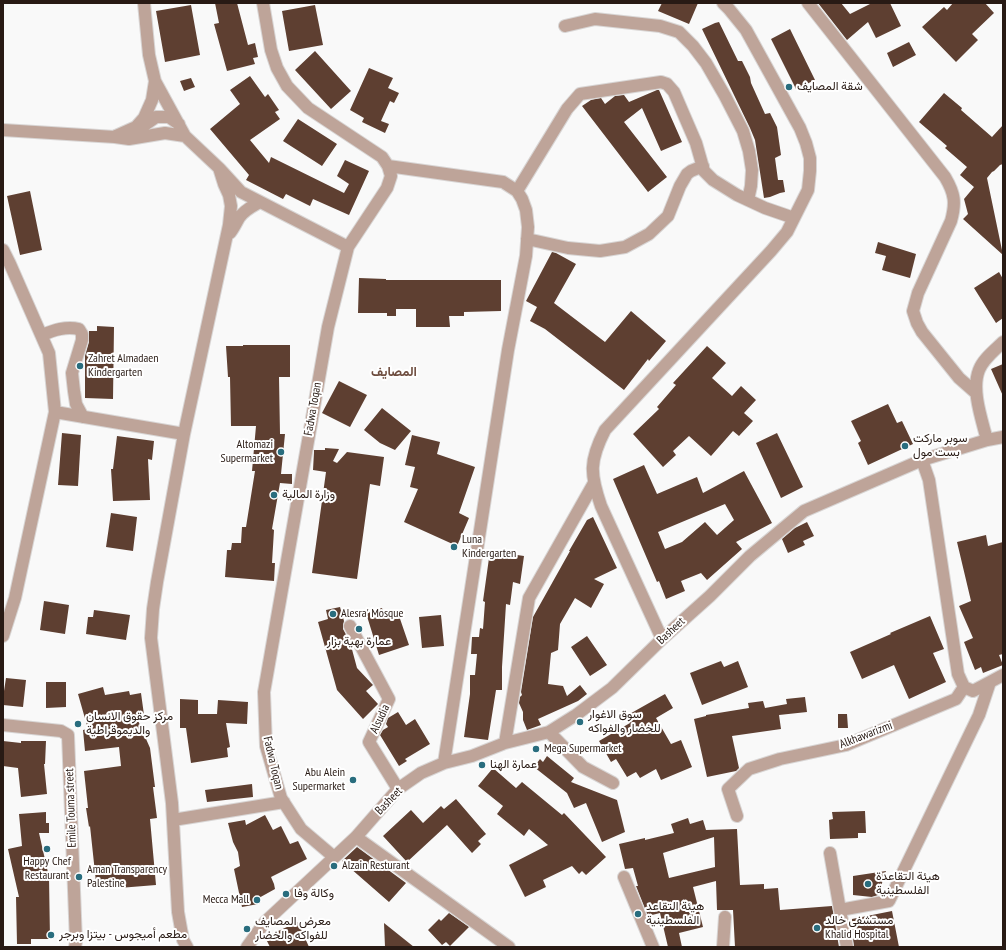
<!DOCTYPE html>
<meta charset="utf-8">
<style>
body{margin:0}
#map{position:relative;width:1006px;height:950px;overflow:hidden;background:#f9f9f9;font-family:"PT Sans Narrow",sans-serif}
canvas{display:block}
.frame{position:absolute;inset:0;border:4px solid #281a14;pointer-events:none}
</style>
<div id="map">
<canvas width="1006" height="950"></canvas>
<div class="frame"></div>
</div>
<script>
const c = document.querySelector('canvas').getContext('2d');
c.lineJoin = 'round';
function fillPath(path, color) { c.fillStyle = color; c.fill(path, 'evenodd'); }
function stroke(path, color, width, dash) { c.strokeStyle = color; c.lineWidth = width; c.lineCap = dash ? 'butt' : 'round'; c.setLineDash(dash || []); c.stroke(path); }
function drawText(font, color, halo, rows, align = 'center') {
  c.font = font + ' "PT Sans Narrow",Vazirmatn,sans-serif'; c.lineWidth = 4; c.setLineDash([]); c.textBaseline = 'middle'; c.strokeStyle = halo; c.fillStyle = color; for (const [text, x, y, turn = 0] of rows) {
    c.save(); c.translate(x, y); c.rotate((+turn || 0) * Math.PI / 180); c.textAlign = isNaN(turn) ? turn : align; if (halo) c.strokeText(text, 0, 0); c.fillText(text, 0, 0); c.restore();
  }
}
fillPath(new Path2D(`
 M215 3H237L248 45 255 43 258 57 253 58 255 64 227 71 214 24 219 23Z
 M662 3H698L689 24 658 11Z
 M818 3H841L850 14 872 3H890L901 26 876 38 868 22 847 40Z
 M953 3H985L994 13 972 34 978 40 956 62 922 27 944 7 947 10Z
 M191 5 200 55 165 62 156 11Z
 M315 5 323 45 289 51 282 11Z
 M719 22 738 61H742L750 77 751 83 765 114 770 113 777 127 781 155 775 158 778 180H783L785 192 780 193 770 197 764 198 755 140 750 128 702 29 715 23Z
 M790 29 815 80 796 89 771 39Z
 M909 42 916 55 893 67 887 53Z
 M315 51 351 91 331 109 295 70Z
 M369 68 393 78 388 88 399 93 394 103 390 101 381 121 389 124 385 133 362 122 364 118 350 110Z
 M250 76 265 97 268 94 279 110 275 112 280 119 250 140 269 163 271 157 344 193 349 184 337 176 345 160 369 171 349 215 313 199 310 206 286 194 283 199 246 180 249 175 210 129 240 104 230 90Z
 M191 78 195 87 184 91 180 81Z
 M657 90H659L682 142 661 151 642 108 624 122 667 177 648 192 582 106 591 100 601 98 605 104 615 96 624 95 629 102Z
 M944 93 962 108 961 110 992 137 1003 125V164L1000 165 994 171 992 172 987 178 1003 255 963 219 968 214 964 199 974 187 960 175 967 167 945 148 947 146 919 122Z
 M298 119 337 144 322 166 283 141Z
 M30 191 42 250 20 255 7 196Z
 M878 242 916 254 910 278 882 270 886 256 875 253Z
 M552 252 556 253 576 264 554 303 605 342 631 311 666 341 649 361 648 359 624 390 545 329 530 321 537 307 526 301Z
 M999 272 1003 279V318L996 323 974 288Z
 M359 278 386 279V280H501V311L464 312V316H449L450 327H416V309H396V316H387V313H358Z
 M97 326 114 327 113 399 85 398V356L89 342V331H97Z
 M243 345H290V377H279L280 434H285L281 474H292V484L280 483 272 529 274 530 272 563H275L274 581 225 577 227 550H231L232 543H241L242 527H246L255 471H252L256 426H231L230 377H228L226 346H243Z
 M707 346 726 363 712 378 732 396 741 386 756 400 744 413 753 421 739 436 733 431 711 456 689 436 673 451 676 455 663 467 633 434 659 409 657 407 676 385 673 383Z
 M1003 364V396L991 369Z
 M339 381 367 395 350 427 322 413Z
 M888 404 897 423 902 421 913 444 868 465 858 443 861 441 851 421Z
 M382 408 411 431 395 450 380 443 364 430Z
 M62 433 81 435 78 486 58 485Z
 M777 433 803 487 781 498 756 443Z
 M412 435 440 442 437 454 475 467 459 513 469 518 457 546 404 522 418 489 410 487 415 467 405 465Z
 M117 436 154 441 152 460 148 459 150 500 113 501 111 469H113Z
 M325 448 339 449 333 461 337 463 347 452 384 457 380 486 370 484 357 579 312 573 326 472 313 470 314 452V450H325Z
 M644 465 657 494 697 477 703 493 744 471 772 523 736 542 742 549 707 580 701 573 681 581 685 591 666 599 659 581 657 582 613 479ZM725 504 734 520 717 535 705 522 682 542 665 549 658 532Z
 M111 513 137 517 133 551 106 547Z
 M593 517 617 568 594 579 604 584 591 608 575 598 560 624 558 650 551 653 548 684 563 686 567 696 580 685 587 694 578 701 538 719 541 725 527 730 523 720V712L519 703 520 697 522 695 521 692 533 617 570 551H569L587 520Z
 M807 522 814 536 803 541 805 545 788 553 782 539 795 528Z
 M986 535 988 546 1003 542V654L999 655 1003 665 983 673 981 667 975 670 964 642 973 638 959 606 971 601 957 542Z
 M490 551 524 556 520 584 513 582 510 605 506 604 502 667V690H496L488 740 464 737 470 694V675H475L477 654H471L472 637H479L480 628 483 629 485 602 483 601Z
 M44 601 69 605 65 634 40 630Z
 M340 607 344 621 343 625V629L350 642 357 668 373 685 366 691 378 704 363 719 337 690 318 622 328 619 326 610Z
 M382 608 384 614 397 610 409 645 379 655 366 613Z
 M94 610 130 615 126 640 86 634 88 617H93Z
 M441 615 444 646 422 648 419 617Z
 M930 616 944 649 933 653 946 682 909 699 894 665 862 679 850 652 891 634 890 633Z
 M587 636 607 665 590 676 571 647Z
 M721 661 724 667 738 661 748 687 702 705 690 673Z
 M6 678 26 680 23 707 3 705V691H4Z
 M46 682H66V707L46 708Z
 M103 687 105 695 129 691 130 695 141 693 144 715 136 716 150 748 155 787H153L157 818 150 819 156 885 119 888 118 880 96 882 90 826 89 827 86 808H88L84 771 121 766 119 747 85 751 83 730 88 729 78 694Z
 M665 694 673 708 656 718 671 744 681 740 692 767 661 780 656 769 640 778 636 772 627 777 616 759 611 762 599 741 630 723 626 716Z
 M805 697 807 712 779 715 781 729 732 736 739 768 736 771 707 777 694 719 706 716V715L749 708 748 703 763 701 765 708 787 704 786 699Z
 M180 699 198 700V714H217L218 700 248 702 247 724 226 723 230 747 227 748 228 757 191 763 186 728H180Z
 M398 712 406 725 415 719 430 744 405 759 407 761 399 766 380 735 383 730 388 727 386 724 388 718Z
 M838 714H847L848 728H838Z
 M3 741 21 743V741H46L45 764H44L47 794 21 797 18 768 3 766Z
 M547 756 574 778 571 782 617 800 625 832 602 842 586 803 574 808 567 793 534 767 540 759 543 762Z
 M493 768 516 788 522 782 562 815 564 813 606 857 586 875 582 871 579 874 572 866 543 880 546 887 525 897 509 865 548 845 529 829 524 836 497 814 503 806 478 786Z
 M252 784 253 797 207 802 205 790Z
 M456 799 486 834 478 841 481 844 472 853 447 825 407 862 383 836 411 810 423 823 441 806 444 809Z
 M865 811 866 833H858V838L830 839 829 820 833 819 832 812Z
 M46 812V823H49V833H39L49 877 50 939H31V944H17L16 897H19L8 849 22 846 19 814Z
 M265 815 273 830 281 826 290 844 298 841 307 859 271 877 274 884 275 889 257 899 258 904 242 907 234 869 240 866 238 852 233 842 228 823 245 820 246 825Z
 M688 818 690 824 703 820 706 830 737 829 740 885 764 884V889L778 888 780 910 832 906 839 947H735L733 910H717L716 881 693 887 703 927 679 933 682 947H668L660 913 648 916 636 886H638L633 868 625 869 619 844 645 838V840L674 833 671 824ZM714 837 715 867 669 878 663 853Z
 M357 847 406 883 389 902 342 861Z
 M886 871 878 895 872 897 853 895V876Z
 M892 911 899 947H854L852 931V919Z
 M449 913 469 927 450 946 446 942 442 945 428 930 439 919 441 921Z
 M298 922 309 947H270L265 937Z
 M384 923 414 947H385Z`), '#5e3f31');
const minor = new Path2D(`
 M144 3 149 55 155 81 185 136 219 168 241 192 348 247
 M263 3 271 50 277 68 287 86 308 108 382 157 388 166 391 176 387 188 348 247 328 327 264 692 266 746 281 798 301 829 334 857
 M808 3 945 177C955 194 956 203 951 221L918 293 913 311 917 323 922 332 959 378 976 393
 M565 26 595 19 660 26 679 32 693 46 706 63 725 96 743 131 749 151 752 170 751 186 748 200
 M136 127 144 118 152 100 155 81
 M3 130 115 137 129 139 165 133 185 136
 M116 136 136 127 146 124 156 117H169L179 124
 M388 166 503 182 517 191 522 199 526 210 528 227 526 256 508 350 444 763
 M517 191 567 109 580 94 661 82 667 84 674 92 696 143 704 171 713 180 737 195 765 208 794 218
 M230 233C234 228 236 223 239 218 244 210 253 206 260 202
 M527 239 568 248 600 251 625 247 649 234 668 216 680 186 687 174 691 171 703 166
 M3 250 10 264 49 353 55 412 15 598 3 636
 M42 335C54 330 66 326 79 329L82 334V340L72 373 74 391 76 404 83 417
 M55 412 184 434
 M987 440C982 420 971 390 979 370 983 359 995 350 1003 342
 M922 460 929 480 958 674 964 687
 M350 626 389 699 369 742 398 789
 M662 639 601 506C590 474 589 461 605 430L771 251 787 232 808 190 810 171V158L806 143 800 128 746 30 729 9 723 3
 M964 687 973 691 990 682 1003 675
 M3 725 61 731 68 735 76 942 75 947
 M549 732 583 767 613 783
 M505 743 529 598 594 483
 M737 816 728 789 749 769 780 759 846 745 956 699 964 687
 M173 820 284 802
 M356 837 509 947
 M830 853 840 910
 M624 877 653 947
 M187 947 183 940 178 912 172 803 151 638 153 609 157 582 184 434 229 225 231 206 229 195 224 184 219 168
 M247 947 265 922 356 837 398 789 421 773 444 763 472 756 505 743 549 732 576 715 612 688 662 639 710 596 750 556 804 511 922 460 987 440 1003 437
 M723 947 725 917
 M847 947 840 910 889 901 979 715 990 682`);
stroke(minor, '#d8d5d4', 14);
stroke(minor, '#bea499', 12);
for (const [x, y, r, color] of [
 [789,87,4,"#296d7e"],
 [80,366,4,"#296d7e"],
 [905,446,4,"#296d7e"],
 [281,452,4,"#296d7e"],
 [274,495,4,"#296d7e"],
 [454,547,4,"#296d7e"],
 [333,614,4,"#296d7e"],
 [359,629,4,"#296d7e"],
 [580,722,4,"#296d7e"],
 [78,724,4,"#296d7e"],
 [536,749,4,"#296d7e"],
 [482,765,4,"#296d7e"],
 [353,780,4,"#296d7e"],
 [47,849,4,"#296d7e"],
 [334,866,4,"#296d7e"],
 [79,877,4,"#296d7e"],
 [868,884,4,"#296d7e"],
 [286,894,4,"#296d7e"],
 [257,900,4,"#296d7e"],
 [638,914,4,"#296d7e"],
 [817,928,4,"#296d7e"],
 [247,929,4,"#296d7e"],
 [51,935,4,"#296d7e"]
]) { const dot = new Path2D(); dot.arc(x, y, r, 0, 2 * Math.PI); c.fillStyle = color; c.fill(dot); stroke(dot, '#fff', 1.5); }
drawText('12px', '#281a14', '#fff', [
 ["شقة المصايف",797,87],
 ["Zahret Almadaen",88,359],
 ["Kindergarten",88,373],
 ["سوبر ماركت",913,439],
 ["بست مول",913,453],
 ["Altomazi",273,445,"right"],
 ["Supermarket",273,459,"right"],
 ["وزارة المالية",282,495],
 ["Luna",462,540],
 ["Kindergarten",462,554],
 ["Alesra' Mosque",341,614],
 ["عمارة بهية بزار",359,642,"center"],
 ["سوق الاغوار",588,715],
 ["للخضار والفواكه",588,729],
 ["مركز حقوق الانسان",86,717],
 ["والديموقراطية",86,731],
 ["Mega Supermarket",544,749],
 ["عمارة الهنا",490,765],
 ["Abu Alein",345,773,"right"],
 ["Supermarket",345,787,"right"],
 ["Happy Chef",47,862,"center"],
 ["Restaurant",47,876,"center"],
 ["Alzain Resturant",342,866],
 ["Aman Transparency",87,870],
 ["Palestine",87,884],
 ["هيئة التقاعدة",876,877],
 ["الفلسطينية",876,891],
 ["وكالة وفا",294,894],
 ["Mecca Mall",249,900,"right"],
 ["هيئة التقاعد",646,907],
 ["الفلسطينية",646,921],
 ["مستشفى خالد",825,921],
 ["Khalid Hospital",825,935],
 ["معرض المصايف",255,922],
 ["للفواكه والخضار",255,936],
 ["مطعم أميجوس - بيتزا وبرجر",59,935]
], 'left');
drawText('12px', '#281a14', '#fff', [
 ["Fadwa Toqan",313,409,-80],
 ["Basheet",671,631,-43],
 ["Alsudia",380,719,-65],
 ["Alkhawarizmi",866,735,-21],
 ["Fadwa Toqan",273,763,77],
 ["Basheet",389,801,-46],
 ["Emile Touma street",71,808,-92]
]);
drawText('bold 13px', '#6e4d3f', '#fff', [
 ["المصايف",394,372]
]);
</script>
